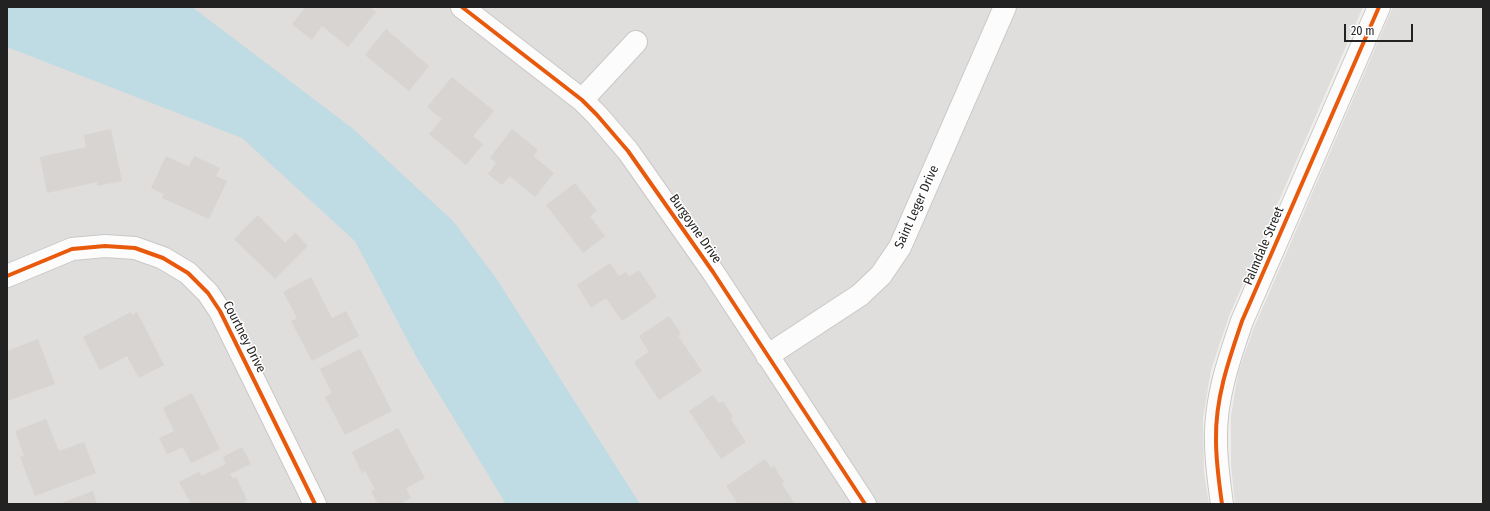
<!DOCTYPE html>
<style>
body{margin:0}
#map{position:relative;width:1490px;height:511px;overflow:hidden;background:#f0eeeb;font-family:"Fira Sans Condensed",sans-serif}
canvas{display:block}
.frame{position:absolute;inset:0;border:8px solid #222;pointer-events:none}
.scale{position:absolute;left:1344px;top:24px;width:69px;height:18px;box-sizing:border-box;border:2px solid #222;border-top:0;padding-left:5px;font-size:12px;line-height:14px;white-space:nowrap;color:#222;-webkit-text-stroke:3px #fff;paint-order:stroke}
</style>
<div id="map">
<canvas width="1490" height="511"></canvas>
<div class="frame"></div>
<div class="scale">20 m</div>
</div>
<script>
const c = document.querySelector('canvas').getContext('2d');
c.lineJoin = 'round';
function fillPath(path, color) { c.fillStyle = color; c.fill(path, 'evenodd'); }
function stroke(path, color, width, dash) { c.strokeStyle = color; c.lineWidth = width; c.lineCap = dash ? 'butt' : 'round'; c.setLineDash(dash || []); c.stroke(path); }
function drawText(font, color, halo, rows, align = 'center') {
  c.font = font + ' "Fira Sans Condensed",sans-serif'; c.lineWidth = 3; c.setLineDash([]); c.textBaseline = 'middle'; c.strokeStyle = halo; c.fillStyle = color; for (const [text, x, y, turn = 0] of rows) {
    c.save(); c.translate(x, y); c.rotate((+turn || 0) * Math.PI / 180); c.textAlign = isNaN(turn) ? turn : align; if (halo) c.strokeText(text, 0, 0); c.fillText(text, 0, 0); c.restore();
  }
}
fillPath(new Path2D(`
 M7 7H1363L1229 316 1211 370 1203 418 1204 473 1209 504H7Z
 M1393 7H1483V504H1235L1231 465V416L1238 373 1253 330Z`), '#dfdedc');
fillPath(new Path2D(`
 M7 7H192L352 128 453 221 496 278 640 504H506L417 358 355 241 242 138 7 47Z`), '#bfdbe3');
fillPath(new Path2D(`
 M306 7H370L376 12 348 47 322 26 312 40 292 24Z
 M386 29 429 66 409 91 365 55Z
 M452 77 494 111 473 136 483 144 466 165 429 134 442 119 427 107Z
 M111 129 122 181 97 186V182L47 193 40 157 86 147 84 135Z
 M512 129 538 150 533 156 554 173 535 197 510 176 502 185 488 174 496 163 490 158Z
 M166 156 189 167 194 156 220 168 216 176 227 181 209 219 162 198 164 194 151 188Z
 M575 183 597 211 590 216 605 236 583 253 546 205Z
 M258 215 285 243 295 233 308 246 275 279 234 239Z
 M610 263 619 276 626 272 629 277 639 270 657 297 622 321 606 298 591 308 577 285Z
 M311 277 332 318 346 311 359 336 312 361 291 321 297 318 283 292Z
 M131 312 132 315 137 312 164 365 139 378 127 356 100 370 83 337Z
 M669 316 681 334 678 336 702 371 659 400 634 362 649 352 639 336Z
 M38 339 55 384 7 401V351Z
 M360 349 392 411 345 435 325 397 332 393 320 369Z
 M192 393 220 449 191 463 183 447 167 454 159 438 174 431 163 408Z
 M713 395 719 404 723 401 733 417 731 419 746 442 721 459 689 411Z
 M46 419 59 451 84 442 96 473 35 496 20 457 24 456 15 431Z
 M398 428 425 478 406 488 411 498 400 504H378L371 491 375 489 365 471 362 473 352 452Z
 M242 447 251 464 230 474 233 479 236 477 247 500 244 502 245 504H191L179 482 199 472 202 476 226 464 223 457Z
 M765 459 771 468 774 466 784 482 782 484 795 504H738L726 486Z
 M93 491 97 504H59Z`), '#d7d4d2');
const minor = new Path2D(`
 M462 7 582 100 597 115 628 151 713 272 865 504
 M582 100 636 42
 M7 276 72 249 105 246 135 248 163 258 188 273 208 293 220 311 315 504
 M767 356 860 295 881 275 900 247 1005 7`);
const tertiary = new Path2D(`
 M1222 504C1219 483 1216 462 1216 440 1215 399 1229 359 1242 321L1379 7`);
stroke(minor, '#c9c8c7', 24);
stroke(tertiary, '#c9c8c7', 24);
stroke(minor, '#fdfcfc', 22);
stroke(tertiary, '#fdfcfc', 22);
stroke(new Path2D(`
 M462 7 582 100 597 115 628 151 713 272 865 504
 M7 276 72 249 105 246 135 248 163 258 188 273 208 293 220 311 315 504
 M1222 504C1219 483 1216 462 1216 440 1215 399 1229 359 1242 321L1379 7`), '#e8590c', 4);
drawText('13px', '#222', '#fff', [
 ["Saint Leger Drive",917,207,-66],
 ["Burgoyne Drive",695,229,55],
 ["Palmdale Street",1264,246,-67],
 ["Courtney Drive",244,337,63]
]);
</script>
